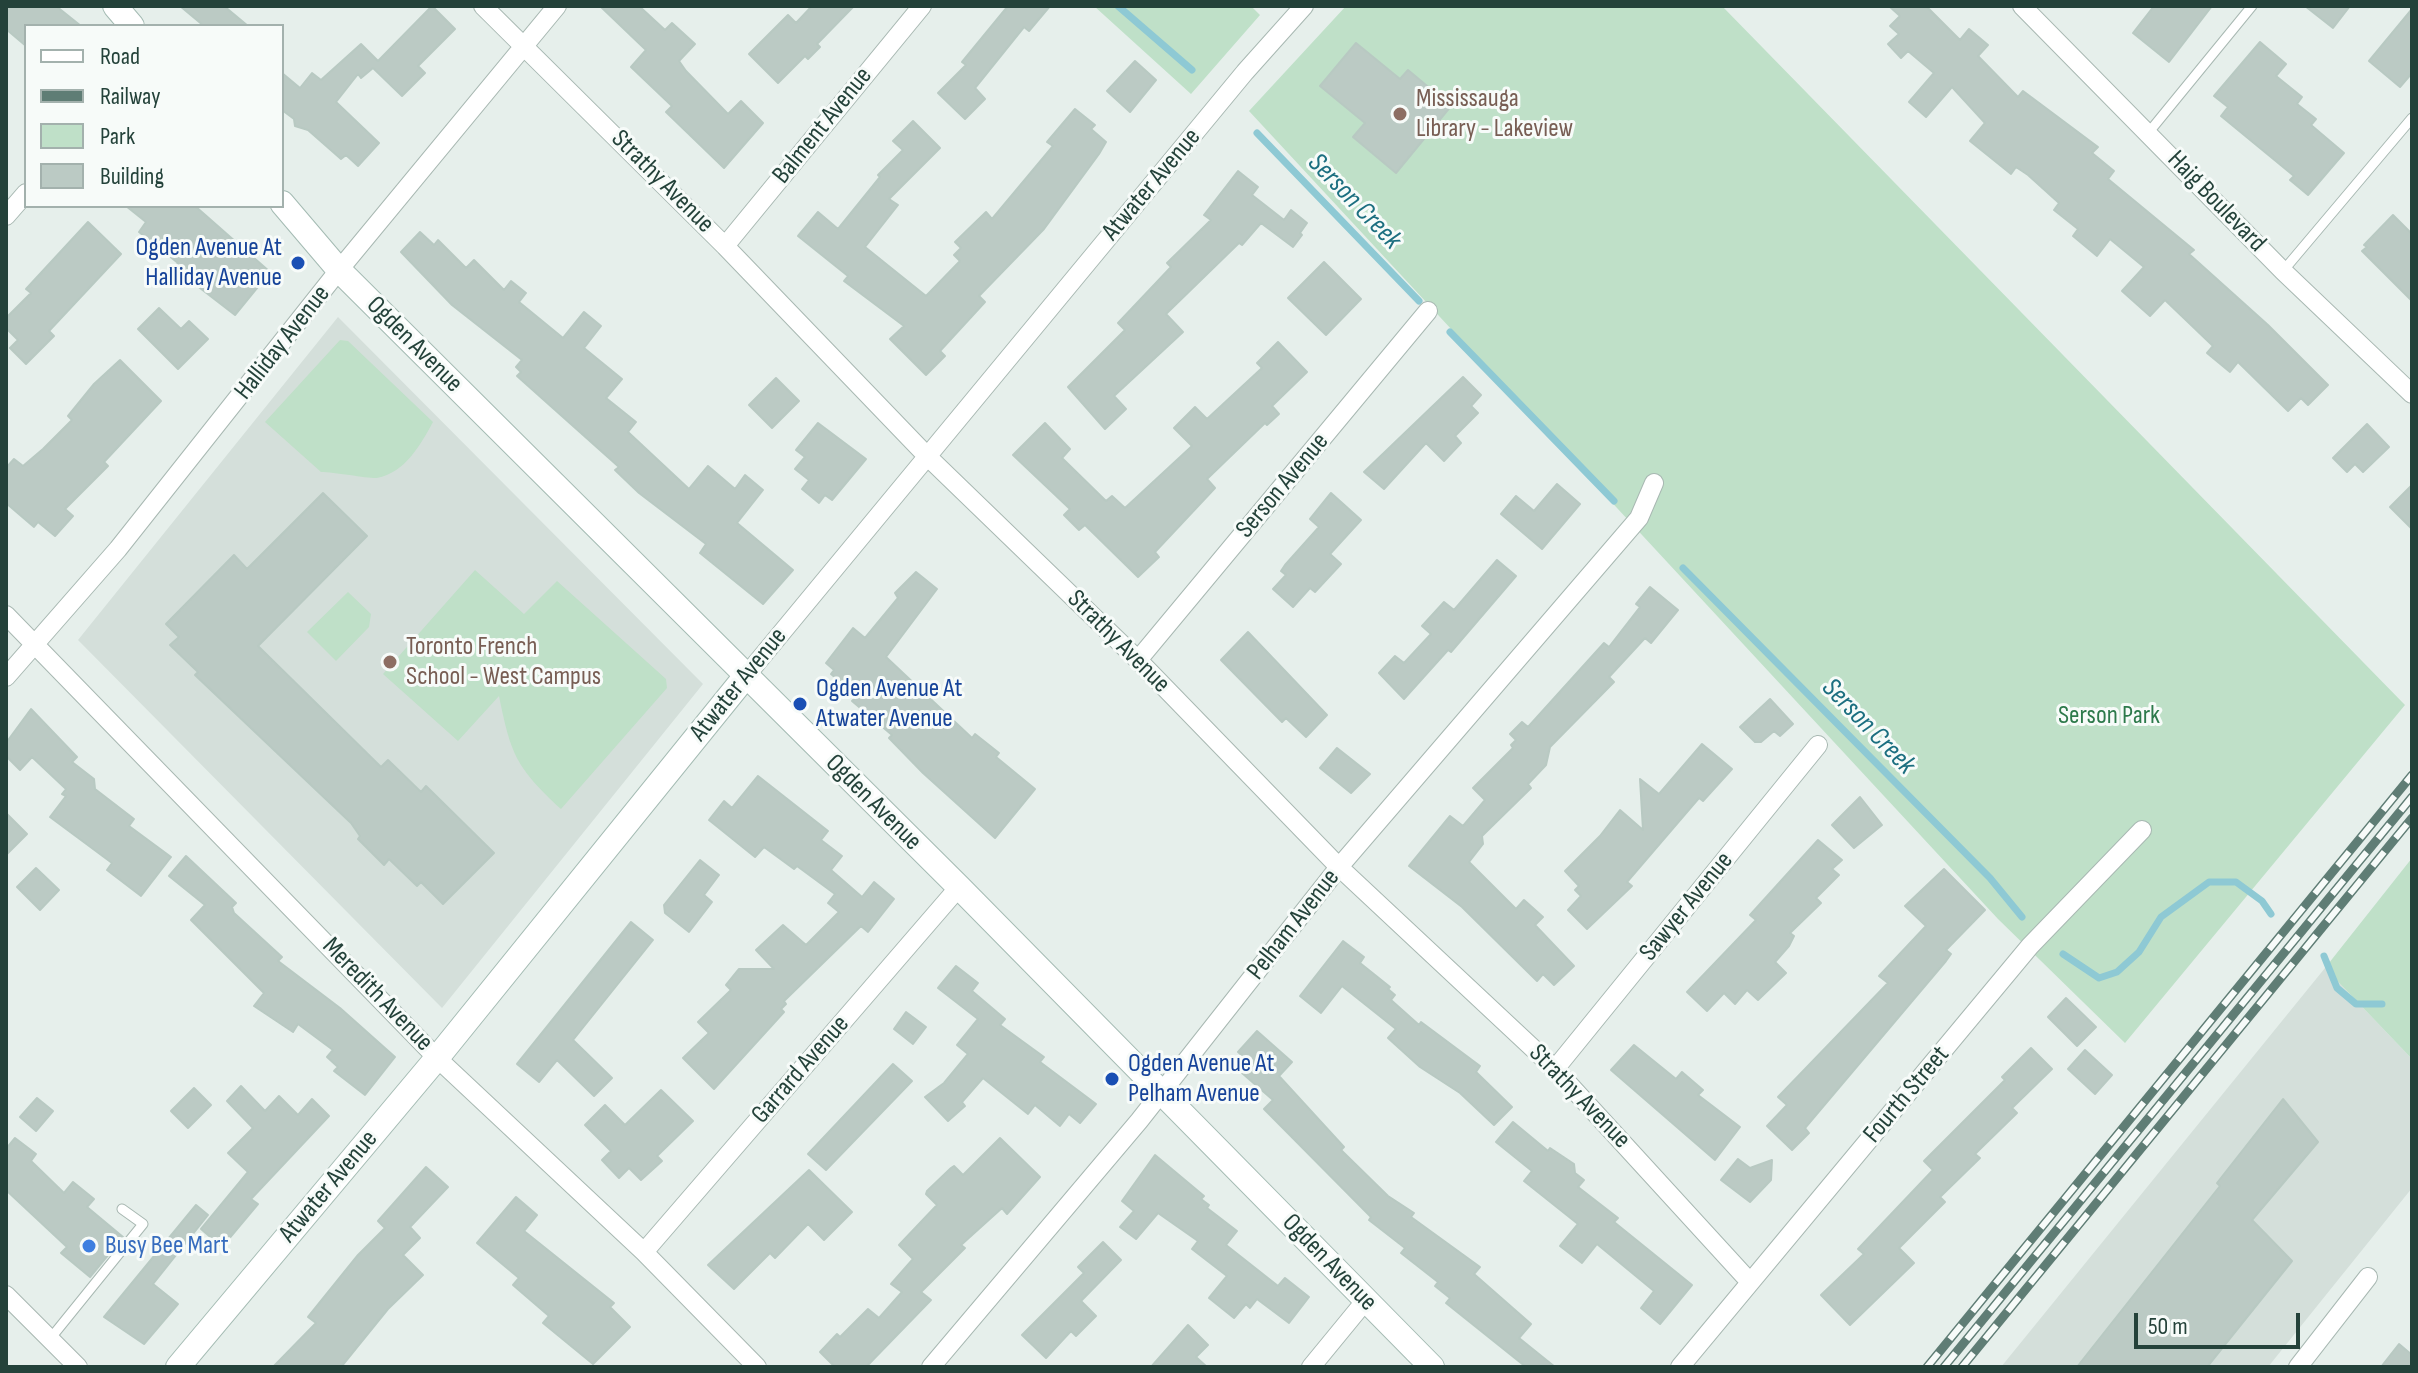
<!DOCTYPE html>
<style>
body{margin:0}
#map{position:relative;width:2418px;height:1373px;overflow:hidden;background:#e6efeb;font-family:"Sofia Sans Condensed",sans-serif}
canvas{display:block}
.frame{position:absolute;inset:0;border:8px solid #24423a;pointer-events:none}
.legend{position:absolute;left:24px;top:24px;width:260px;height:184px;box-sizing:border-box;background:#f7fbf9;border:2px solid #a3b1ad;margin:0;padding:10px 14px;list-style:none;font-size:24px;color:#24423a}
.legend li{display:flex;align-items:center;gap:16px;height:40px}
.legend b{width:40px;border:2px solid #a3b1ad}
.scale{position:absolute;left:2134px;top:1313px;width:166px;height:36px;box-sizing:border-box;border:4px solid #24423a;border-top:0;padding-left:10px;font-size:24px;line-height:28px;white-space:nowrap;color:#24423a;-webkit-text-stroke:6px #f7fbf9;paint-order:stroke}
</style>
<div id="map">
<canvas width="2418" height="1373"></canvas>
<div class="frame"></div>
<ul class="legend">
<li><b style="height:10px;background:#fff"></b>Road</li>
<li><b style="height:10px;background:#5f7d75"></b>Railway</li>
<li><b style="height:22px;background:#bfe0c8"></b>Park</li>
<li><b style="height:22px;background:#bbcac4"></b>Building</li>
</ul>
<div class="scale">50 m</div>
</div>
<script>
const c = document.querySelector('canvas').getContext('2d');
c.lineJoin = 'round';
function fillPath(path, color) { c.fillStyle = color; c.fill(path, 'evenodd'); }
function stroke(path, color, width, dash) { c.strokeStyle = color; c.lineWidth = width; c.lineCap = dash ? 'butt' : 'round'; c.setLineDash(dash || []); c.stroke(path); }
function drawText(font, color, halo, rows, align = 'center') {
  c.font = font + ' "Sofia Sans Condensed",sans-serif'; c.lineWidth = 6; c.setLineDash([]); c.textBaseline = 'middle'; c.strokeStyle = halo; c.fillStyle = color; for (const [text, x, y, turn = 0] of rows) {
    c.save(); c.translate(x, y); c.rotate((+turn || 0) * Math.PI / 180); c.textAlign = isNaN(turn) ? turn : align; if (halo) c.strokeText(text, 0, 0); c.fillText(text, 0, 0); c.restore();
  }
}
fillPath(new Path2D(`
 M338 317 703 684 442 1008 78 640Z
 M2325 968 2412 1059V1188L2268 1367H2001Z`), '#d4dfda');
fillPath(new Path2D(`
 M1094 6H1251L1260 15 1191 94Z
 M1346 6H1722L2405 705 2125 1043 1998 919 1249 111Z
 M340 340 348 341 433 422C421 444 405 473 377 478 371 479 334 472 321 472L265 422Z
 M475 570 524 614 557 581 666 679 667 688 561 809C516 767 511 755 499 696L458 741 383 674Z
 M348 592 371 614 369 627 336 661 307 632Z
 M2412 858V1059L2325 968Z`), '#bfe0c8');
stroke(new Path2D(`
 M1118 6 1192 70
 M1257 133 1419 301
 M1450 332 1614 501
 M1683 568 1990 878 2022 917
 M2063 954 2099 978 2117 972 2139 952 2161 917 2209 882H2236L2262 901 2271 914
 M2324 956 2337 988 2356 1004H2382`), '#8ec9d4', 7);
const building = new Path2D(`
 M6 6H56L81 26H26V46L6 29Z
 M180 6H224L248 26H204Z
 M432 6 455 29 418 66 425 73 402 96 373 68 361 78 358 74 336 102 379 143 358 166 346 155 341 159 308 130 295 126 294 119 282 110V73L300 88 312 73 321 80 361 44 378 61Z
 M600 6H639L665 30 672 23 695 44 679 61 686 71 728 114 741 101 763 123 724 168 666 112 672 106 631 67 646 50Z
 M812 6H854L817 44 820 47 808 59 805 56 778 83 749 54 788 15 796 23Z
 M1008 6H1050L1029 31 1024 27 975 88 985 99 965 119 938 93 966 65 962 62Z
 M1889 6H1926L1960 40 1969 29 1988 45 1978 56 2018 97 2023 91 2098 147 2092 153 2114 171 2108 179 2194 250 2189 254 2268 325 2328 385 2308 405 2301 398 2288 411 2238 362 2230 372 2207 353 2213 346 2165 300 2150 316 2122 291 2144 267 2110 239 2097 256 2073 236 2078 229 2054 210 2059 203 2028 175 2016 167 2011 174 1970 141 1985 123 1952 87 1926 117 1909 102 1934 73 1908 51 1901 58 1888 44 1899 34 1890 26 1900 16Z
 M2154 6H2212L2169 62 2133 33Z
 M2305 6H2350L2333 28Z
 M2412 9V73L2400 87 2369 61Z
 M2260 42 2286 64 2276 76 2302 97 2297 104 2316 119 2311 125 2344 153 2308 195 2290 180 2294 176 2221 116 2228 107 2214 96Z
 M1356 43 1400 79 1408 70 1451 106 1396 173 1353 137 1365 123 1320 86Z
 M1135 61 1156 80 1130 112 1107 91Z
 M1075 109 1095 125 1091 129 1106 142 1099 154 1044 229 979 296 985 302 940 351 945 356 926 375 890 339 904 326 844 281 848 276 798 236 818 212 838 229 880 177 878 175 903 150 893 141 913 121 940 148 889 199 898 205 865 247 926 296 960 261 954 255 961 248 955 242 986 212 992 219 1053 146 1047 142Z
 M1238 171 1258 187 1252 195 1284 220 1291 210 1307 223 1300 233 1302 235 1293 247 1261 223 1242 245 1239 243 1166 314 1183 332 1114 396 1126 409 1105 429 1068 387 1125 330 1118 323 1171 267 1167 263 1211 220 1204 215Z
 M126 206H195L270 272 235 315 174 268 178 263 139 232 146 222Z
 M2393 215 2412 234V301L2362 251 2367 247 2364 245Z
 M88 222 121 254 49 331 54 336 26 364 10 348 18 340 6 328V318L31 293 26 289Z
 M420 232 434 245 438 240 466 268 474 260 504 290 511 281 526 293 519 302 563 338 584 312 601 326 584 348 622 379 606 398 636 422 628 432 689 489 708 466 735 489 745 475 763 490 737 523 793 570 763 604 700 553 706 544 639 493 615 470 619 467 517 376 521 372 516 367 522 360 452 305 401 252Z
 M1324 262 1361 299 1326 335 1288 298Z
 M159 308 181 329 189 321 208 339 178 369 138 329Z
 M1278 342 1307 372 1272 406 1279 414 1267 425 1265 423 1207 479 1215 488 1155 552 1159 557 1138 577 1085 525 1079 530 1064 515 1070 509 1013 455 1045 423 1070 449 1062 458 1106 501 1112 496 1125 508 1192 446 1174 428 1195 407 1207 419 1262 368 1257 363Z
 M120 360 161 401 104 462 108 466 65 509 73 516 55 536 38 522 34 527 6 503V468L14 459 23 466 43 449 72 420 68 416 94 384Z
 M1463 377 1481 395 1471 406 1478 413 1455 436 1461 443 1444 461 1426 443 1384 489 1364 472Z
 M776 378 799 401 772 428 749 405Z
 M818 423 866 459 832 500 825 495 819 503 802 489 809 480 795 469 805 457 796 450Z
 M2367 424 2389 447 2363 472 2355 464 2347 472 2333 458Z
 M1557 484 1580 504 1542 549 1501 514 1516 496 1534 511Z
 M2412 485V529L2390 507Z
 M323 493 367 536 258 646 381 767 388 760 421 792 426 786 494 853 443 904 421 882 417 886 389 859 384 865 358 839 360 836 351 823 195 675 198 672 170 645 179 637 166 624 234 555 247 569Z
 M1331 493 1361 520 1330 554 1341 564 1315 592 1310 588 1293 607 1273 589 1286 575 1281 571 1285 565 1319 527 1310 519Z
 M1497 560 1516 576 1451 652 1448 650 1404 699 1379 673 1395 656 1404 663 1431 634 1422 626 1444 602 1454 610Z
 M916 572 937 589 886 657 972 738 975 734 999 753 996 757 1035 789 995 838 923 773 889 738 892 735 852 701 857 696 831 674 834 670 826 663 853 628 865 638 898 598 895 593Z
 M1650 587 1678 610 1651 643 1645 638 1609 677 1614 682 1550 747 1546 765 1528 784 1531 788 1482 836 1483 844 1469 862 1516 909 1524 900 1543 917 1535 925 1574 966 1554 985 1543 974 1537 981 1462 907 1409 866 1450 816 1463 826 1485 800 1473 788 1513 748 1511 745 1516 740 1510 734 1522 722 1528 727 1604 643 1609 647 1640 607 1636 604Z
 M1248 632 1327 715 1306 737 1286 718 1282 722 1221 660Z
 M1770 699 1793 724 1780 736 1774 731 1761 742H1755L1740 727Z
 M31 709 77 757 72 762 94 779 95 789 134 819 129 826 171 857 141 896 107 870 112 863 50 817 66 796 62 794 66 789 32 757 20 770 6 756V743Z
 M1702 744 1732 769 1703 801 1699 798 1627 882 1632 886 1587 929 1568 910 1581 896 1575 890 1579 886 1565 871 1600 836 1620 810 1643 830 1640 779 1659 794Z
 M1337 748 1370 774 1351 793 1320 768Z
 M758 776 828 831 821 840 842 856 831 870 862 897 874 882 894 899 868 932 861 926 784 1001 786 1004 781 1009 784 1012 714 1089 683 1058 709 1033 698 1022 731 990 726 985 739 969H774L756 950 783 925 806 945 839 912 828 903 835 894 797 866 794 869 764 847 755 857 709 820 724 801 732 808Z
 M1860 797 1882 825 1854 848 1832 825Z
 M6 813 27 834 6 855Z
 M1818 840 1842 860 1832 869 1839 875 1816 898 1821 903 1790 933 1794 936 1789 946 1775 962 1786 973 1758 1000 1747 990 1735 1004 1724 993 1707 1011 1687 992 1756 920 1750 915Z
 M186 856 236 903 232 907 234 913 282 957 278 961 340 1008 395 1057 365 1095 334 1071 338 1067 327 1057 333 1050 298 1024 293 1032 254 1006 264 993 191 920 205 905 169 876Z
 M700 860 719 875 704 895 712 902 689 932 665 913 664 905Z
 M36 868 59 890 40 910 17 887Z
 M1944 869 1985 910 1946 950 1951 954 1946 961 1805 1128 1809 1133 1792 1150 1767 1126 1787 1105 1778 1097 1888 983 1879 976 1926 926 1905 906Z
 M631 922 653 940 573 1040 612 1078 594 1096 557 1060 539 1082 517 1064Z
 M1343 941 1364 957 1360 963 1390 987 1388 989 1395 995 1391 1000 1419 1025 1421 1022 1480 1066 1476 1072 1512 1107 1494 1125 1460 1093 1420 1067 1388 1038 1396 1029 1342 986 1321 1013 1300 996Z
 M956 966 978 983 972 991 1005 1019 1000 1025 1044 1057 1040 1062 1096 1104 1080 1123 1069 1114 1060 1126 1035 1105 1028 1114 983 1078 962 1102 965 1106 948 1121 925 1097 944 1083 968 1054 957 1045 978 1019 938 988Z
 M2066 998 2096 1027 2077 1046 2048 1017Z
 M906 1012 926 1027 913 1044 894 1029Z
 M1257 1031 1292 1062 1279 1076 1344 1147 1341 1150 1388 1196 1414 1213 1411 1217 1480 1267 1474 1274 1531 1324 1519 1338 1555 1367H1526L1446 1303 1450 1298 1435 1286 1438 1282 1401 1253 1405 1248 1369 1220 1371 1217 1264 1109 1273 1100 1242 1073 1251 1063 1238 1052Z
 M1634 1045 1676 1079 1682 1072 1703 1090 1698 1095 1740 1127 1715 1160 1611 1070Z
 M2031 1048 2052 1069 2012 1108 2017 1113 1975 1154 1980 1158 1940 1197 1945 1202 1899 1248 1914 1263 1850 1325 1821 1295 1864 1254 1858 1249 1933 1170 1924 1161 2005 1080 2002 1077Z
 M2085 1050 2112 1075 2095 1094 2068 1069Z
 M893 1064 912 1081 826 1170 808 1154Z
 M241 1086 265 1111 279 1096 298 1115 312 1099 329 1116 251 1199 258 1204 222 1247 201 1229 248 1172 228 1153 253 1128 227 1101Z
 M194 1088 211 1105 188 1128 171 1111Z
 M661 1090 693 1121 657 1156 662 1161 641 1180 629 1168 619 1178 602 1160 611 1151 585 1125 605 1105 625 1125Z
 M37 1098 53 1111 36 1131 20 1117Z
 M2283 1099 2318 1142 2252 1220 2292 1261 2207 1367H2077L2220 1186 2217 1183Z
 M1513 1122 1548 1151 1550 1148 1574 1164 1575 1173 1584 1180 1578 1187 1618 1218 1614 1222 1692 1285 1660 1324 1641 1308 1654 1291 1597 1244 1582 1263 1560 1246 1578 1224 1524 1181 1532 1171 1496 1142Z
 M15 1138 36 1154 31 1161 64 1193 73 1182 94 1199 87 1207 123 1237 90 1277 61 1253 67 1247 6 1190V1149Z
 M1000 1138 1040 1177 1007 1214 1002 1208 961 1245 965 1248 921 1292 931 1300 866 1367H835L820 1352 837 1334 840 1337 868 1309 879 1318 902 1292 891 1284 913 1259 899 1245 937 1205 926 1194 927 1191 951 1168 954 1166 963 1175Z
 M1155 1155 1204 1196 1201 1199 1209 1205 1207 1208 1237 1231 1226 1245 1278 1286 1285 1278 1309 1297 1289 1323 1257 1299 1250 1308 1246 1304 1234 1318 1209 1298 1227 1276 1192 1249 1198 1241 1158 1213 1136 1239 1120 1227 1134 1211 1122 1201Z
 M1738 1159 1750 1168 1772 1160 1771 1180 1750 1202 1721 1180Z
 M426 1167 448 1187 410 1227 420 1238 403 1255 423 1275 388 1309 341 1367H273L316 1323 308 1317 358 1255 385 1228 378 1221Z
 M809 1170 852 1212 824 1240 808 1224 775 1258 770 1253 734 1289 708 1265Z
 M516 1197 537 1215 524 1231 614 1303 610 1307 630 1327 593 1364 543 1323 549 1316 513 1285 519 1278 477 1243Z
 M196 1205 208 1215 153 1284 178 1304 144 1344 104 1317Z
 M1103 1242 1121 1260 1081 1301 1096 1316 1076 1336 1071 1331 1046 1358 1022 1335 1084 1273 1078 1267Z
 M1188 1325 1208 1345 1196 1357 1207 1367H1151Z
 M2399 1344 2412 1355V1367H2381Z`);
fillPath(building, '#bbcac4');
stroke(building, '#b8c9c2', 2);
const lane = new Path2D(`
 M2149 132 2252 6
 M2283 271 2412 118
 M50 1339 143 1224 122 1209`);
const street = new Path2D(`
 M483 6 725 246 927 456 1138 660 1339 867 1555 1069 1749 1281
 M2022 6 2283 271 2412 394
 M6 216 26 193
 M725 246 922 6
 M6 615 437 1058 644 1252 757 1367
 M1138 660 1428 311
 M6 677 118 549 339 270 557 6
 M745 677 1245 72 1304 6
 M1555 1069 1818 745
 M644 1252 959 887
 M6 1295 78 1367
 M931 1367 1139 1121 1339 867 1639 518 1654 483
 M1311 1367 1366 1300
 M1680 1367 2030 946 2142 830
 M2298 1367 2368 1277`);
const secondary = new Path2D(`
 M115 6 132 26
 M282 203 339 270 959 887 1432 1367
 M178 1367 437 1058 745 677`);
stroke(lane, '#a8b8b2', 11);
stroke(street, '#a8b8b2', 20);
stroke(secondary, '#a4bbb3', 26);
stroke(lane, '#fff', 9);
stroke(street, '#fff', 18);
stroke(secondary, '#fff', 24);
const rail = new Path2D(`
 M1927 1367 2412 775
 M1944 1367 2412 797
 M1962 1367 2412 818`);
stroke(rail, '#5f7d75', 9);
stroke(rail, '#f7fbf9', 6, [18]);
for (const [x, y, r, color] of [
 [1400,114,8,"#8d6e63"],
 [298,263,8,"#1a4fb4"],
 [390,662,8,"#8d6e63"],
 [800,704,8,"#1a4fb4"],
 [1112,1079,8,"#1a4fb4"],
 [89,1246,8,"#3f7fe0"]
]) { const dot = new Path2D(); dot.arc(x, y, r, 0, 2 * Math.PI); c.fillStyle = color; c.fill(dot); stroke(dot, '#f7fbf9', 3); }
drawText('26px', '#785e54', '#f7fbf9', [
 ["Mississauga",1416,99],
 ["Library - Lakeview",1416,129],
 ["Toronto French",406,647],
 ["School - West Campus",406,677]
], 'left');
drawText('26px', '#24423a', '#f7fbf9', [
 ["Balment Avenue",823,126,-51],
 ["Strathy Avenue",662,182,45],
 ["Atwater Avenue",1152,185,-50],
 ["Haig Boulevard",2216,202,46],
 ["Halliday Avenue",283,343,-52],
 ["Ogden Avenue",414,345,45],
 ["Serson Avenue",1283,486,-50],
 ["Strathy Avenue",1118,642,45],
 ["Atwater Avenue",739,685,-51],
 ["Ogden Avenue",873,803,45],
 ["Sawyer Avenue",1687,907,-51],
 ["Pelham Avenue",1294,925,-52],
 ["Meredith Avenue",377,995,46],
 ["Garrard Avenue",801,1070,-49],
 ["Fourth Street",1907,1095,-50],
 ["Strathy Avenue",1579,1097,46],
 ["Atwater Avenue",329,1187,-50],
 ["Ogden Avenue",1329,1263,46]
]);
drawText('26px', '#164399', '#f7fbf9', [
 ["Ogden Avenue At",282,248,"right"],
 ["Halliday Avenue",282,278,"right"],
 ["Ogden Avenue At",816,689],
 ["Atwater Avenue",816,719],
 ["Ogden Avenue At",1128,1064],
 ["Pelham Avenue",1128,1094]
], 'left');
drawText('26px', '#2d7a4b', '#f7fbf9', [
 ["Serson Park",2109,716]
]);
drawText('26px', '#366cbe', '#f7fbf9', [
 ["Busy Bee Mart",105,1246]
], 'left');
drawText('italic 28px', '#1c6f80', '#f7fbf9', [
 ["Serson Creek",1354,202,46],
 ["Serson Creek",1868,727,46]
]);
</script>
